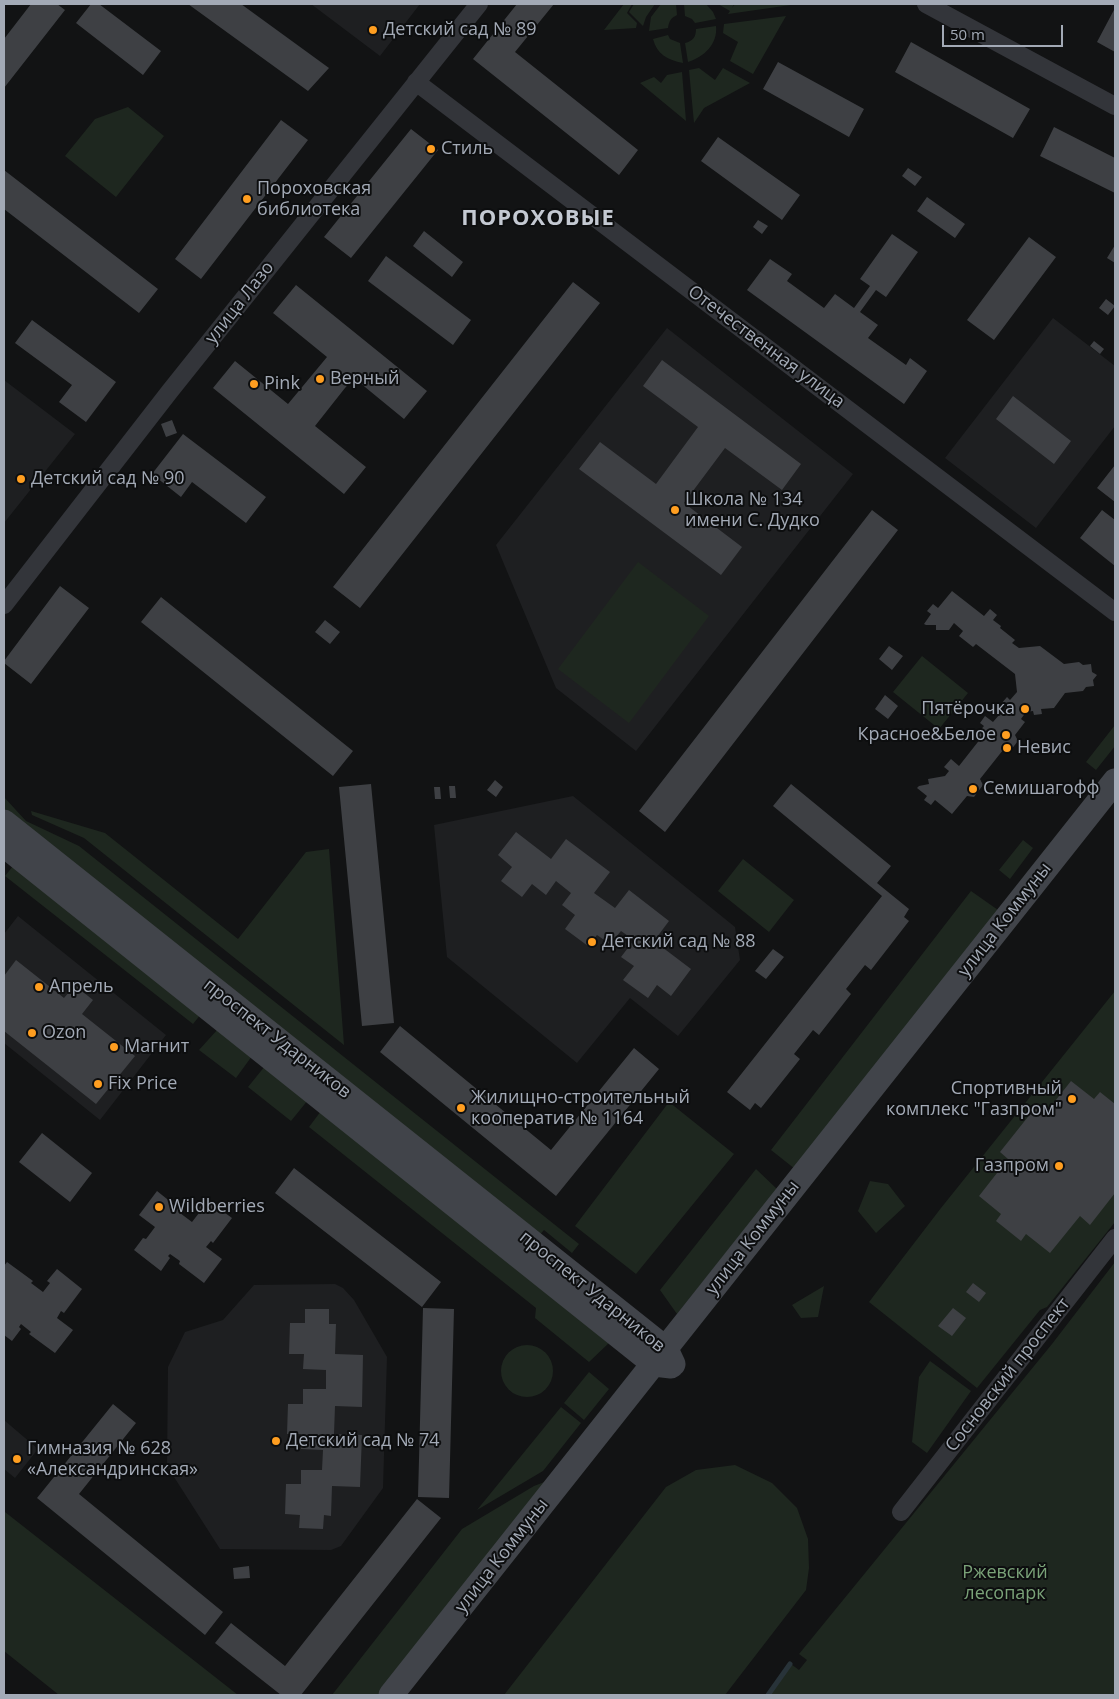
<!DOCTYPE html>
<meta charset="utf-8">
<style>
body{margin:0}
#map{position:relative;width:1119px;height:1699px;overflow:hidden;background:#121314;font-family:"Open Sans",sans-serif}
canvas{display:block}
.frame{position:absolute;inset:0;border:5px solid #a3aab6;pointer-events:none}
.scale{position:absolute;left:942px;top:25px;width:121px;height:22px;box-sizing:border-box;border:2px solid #a3aab6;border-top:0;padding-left:6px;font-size:15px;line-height:18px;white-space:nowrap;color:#a3aab6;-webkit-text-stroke:4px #0d0e0f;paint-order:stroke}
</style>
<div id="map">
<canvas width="1119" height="1699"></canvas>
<div class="frame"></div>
<div class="scale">50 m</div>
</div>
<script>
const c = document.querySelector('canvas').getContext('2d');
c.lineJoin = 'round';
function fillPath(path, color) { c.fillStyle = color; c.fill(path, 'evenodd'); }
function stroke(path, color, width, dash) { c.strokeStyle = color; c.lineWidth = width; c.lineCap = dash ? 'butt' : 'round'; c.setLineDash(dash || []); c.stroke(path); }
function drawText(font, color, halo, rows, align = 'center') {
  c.font = font + ' "Open Sans",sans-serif'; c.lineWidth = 4; c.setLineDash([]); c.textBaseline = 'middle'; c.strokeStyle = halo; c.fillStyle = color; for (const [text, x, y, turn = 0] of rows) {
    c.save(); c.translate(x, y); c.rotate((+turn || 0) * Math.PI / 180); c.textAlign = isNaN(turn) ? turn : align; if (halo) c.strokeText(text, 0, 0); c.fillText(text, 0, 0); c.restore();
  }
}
fillPath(new Path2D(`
 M311 4H420L380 56Z
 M1053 318 1115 366V426L1036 528 945 458Z
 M667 328 853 474 636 751 556 688 496 545Z
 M4 380 75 434 4 523Z
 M573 796 735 927 740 960 678 1036 630 998 577 1063 447 957 434 825Z
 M18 916 166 1035 100 1120 4 1043V934Z
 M335 1284 343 1288 354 1300 387 1357 383 1488 341 1546 331 1550 220 1549 167 1466 168 1367 185 1332 223 1320 254 1285Z
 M4 1420 38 1449 15 1478 4 1469Z`), '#1e1f21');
fillPath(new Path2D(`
 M624 4H632L627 13 637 23 636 28 604 30Z
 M634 4H655L646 17 643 26 629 12Z
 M661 4H676L677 15C671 18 669 21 668 28L649 31 651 17Z
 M684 4H706L713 12 716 19 695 23 692 19 685 16Z
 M718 4H734L732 8 735 4H792L791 5 728 14 730 11Z
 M786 16 753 74 730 61 738 42 723 33 724 24Z
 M716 26C718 44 704 57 688 62L685 43C693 41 696 37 696 29Z
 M668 35 670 39 680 43 683 63C667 60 657 54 653 39Z
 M699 68 715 80 723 68 750 83 704 108 694 123 689 70Z
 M682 72 686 121 640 83 654 77 661 83 667 75Z
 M128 107 164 136 116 197 65 156 95 119Z
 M638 562 709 616 629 723 558 669Z
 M922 656 968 693 939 729 893 692Z
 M1115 725V746L1096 770 1086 762Z
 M4 797 26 821 79 846 579 1244 572 1253 544 1230 537 1238 4 813Z
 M31 811 105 833 238 939 306 852 329 849 344 1045 84 838 32 815Z
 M1023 840 1033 848 1010 879 999 870Z
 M743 859 794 900 769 932 718 891Z
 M13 866 201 1014 193 1024 5 876Z
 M971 891 998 910 795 1169 771 1150Z
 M1115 991V1222L1047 1307 1040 1310 977 1388 869 1302 941 1208Z
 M218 1029 252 1056 236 1078 199 1050Z
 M265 1066 308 1100 291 1121 248 1087Z
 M669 1102 734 1154 636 1274 575 1226Z
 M321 1111 610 1342 589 1362 535 1318 536 1308 309 1127Z
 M756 1169 777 1189 677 1314 660 1290Z
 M870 1181 888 1184 905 1206 876 1233 858 1211Z
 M1115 1262V1695H768L791 1664 799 1670 807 1660 799 1654 1052 1344Z
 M824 1286 818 1317 801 1318 792 1305Z
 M501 1371a26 26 0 1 1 52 0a26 26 0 1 1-52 0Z
 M930 1361 971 1391 927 1453 912 1442 919 1377Z
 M589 1372 609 1389 584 1420 564 1403Z
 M561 1407 581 1423 543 1471 477 1510Z
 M735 1465 772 1483 797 1508 808 1539 809 1568 806 1590 725 1695H504L666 1487 696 1470Z
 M547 1481 378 1695H332L462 1529 534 1486Z
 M5 1512 238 1695H59L4 1651Z`), '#1e271f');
stroke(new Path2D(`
 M768 1695 790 1664`), '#283339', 5);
fillPath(new Path2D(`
 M31 4H57L65 10 4 88V39Z
 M91 4H99L161 51 143 75 76 23Z
 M188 4H241L329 68 308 91Z
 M517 4H554L515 52 638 150 619 175 473 59Z
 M1115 8V52L1097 42Z
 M911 42 1030 109 1013 138 895 72Z
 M778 62 864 109 849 137 763 89Z
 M281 120 308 140 201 279 175 259Z
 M1054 127 1115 158V193L1040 156Z
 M411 129 438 150 351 258 324 237Z
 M718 137 800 195 782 220 701 161Z
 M908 168 922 177 915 186 902 176Z
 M4 170 158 289 139 313 4 209Z
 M927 197 965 224 955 238 917 211Z
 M758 220 768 226 762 234 753 227Z
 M424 231 463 262 452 277 413 246Z
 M892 234 918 252 886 297 876 290 860 312 878 325 868 338 906 365 910 358 927 371 904 404 747 290 770 259 792 274 787 281 824 308 835 294 854 308 870 286 860 279Z
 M1029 237 1056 257 994 340 967 320Z
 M1115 245V263L1107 258Z
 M386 256 471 320 453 345 368 281Z
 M573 282 600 303 360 608 333 587Z
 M296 285 427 391 404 419 354 378 345 388 315 426 366 467 344 494 213 388 235 361 288 404 327 357 273 313Z
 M1106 299 1115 306 1108 315 1099 308Z
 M32 320 116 382 86 422 59 402 72 385 15 343Z
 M1094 341 1104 349 1100 354 1090 346Z
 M662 360 801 464 782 490 725 448 684 503 742 547 721 575 579 469 600 442 656 484 698 427 643 386Z
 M1013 396 1071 441 1054 464 996 419Z
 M172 420 177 433 166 437 161 424Z
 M183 434 266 497 246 523 192 482 181 497 152 474Z
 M1115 465V502L1097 488Z
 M872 510 898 530 665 832 639 811Z
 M1102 510 1115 520V566L1080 538Z
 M60 586 89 608 31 684 4 663V661Z
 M952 591 984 616 990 609 997 615 993 620 1001 626 1000 628 1015 640 1012 643 1019 648 1040 646 1064 664 1079 662 1083 665 1091 664 1092 672 1097 675 1093 680 1094 686 1086 687 1083 691 1065 693 1054 708 1041 709 1042 714 1034 715 1033 711 1026 712 1021 719 1025 722 1015 735 1018 741 1010 751 1003 750 980 779 983 785 974 797 967 796 952 814 935 800 931 805 924 800 927 796 917 788 919 786 929 784 928 779 945 776 949 771 944 767 951 759 959 766 981 738 977 734 984 726 980 723 985 716 993 722 1006 707 1001 704 1007 697 1010 700 1017 692 1015 674 976 644 973 647 959 636 963 631 954 623 949 630H936V625H926L924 624 931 614 927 611 933 604 938 608Z
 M161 597 353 751 333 776 141 622Z
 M325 620 340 632 330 644 315 632Z
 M889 646 903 656 892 670 879 659Z
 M885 695 898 706 888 719 875 709Z
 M495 780 503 787 496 797 487 790Z
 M371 784 394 1023 362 1026 339 787Z
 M791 784 891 866 877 883 909 909 904 917 909 921 871 970 865 965 846 989 851 994 819 1035 813 1030 794 1054 800 1059 761 1108 755 1103 750 1110 727 1092 882 896 773 806Z
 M449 786H455L456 798H450Z
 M434 787H440L441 799H435Z
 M516 832 551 859 566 839 610 872 594 893 615 908 629 890 669 921 654 941 691 969 671 996 657 985 648 998 623 980 634 966 621 957 634 940 621 931 610 944 597 935 588 946 565 929 575 915 562 905 571 893 556 881 546 895 532 884 522 897 501 881 512 867 498 855Z
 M773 949 784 957 766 979 755 971Z
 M16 960 64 998 75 985 83 992 93 1000 82 1014 135 1056 96 1104 4 1031V976Z
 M400 1026 551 1150 634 1048 659 1069 556 1196 380 1052Z
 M1071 1081 1094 1099 1100 1092 1115 1104V1193L1090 1225 1080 1216 1050 1253 1026 1234 1021 1241 996 1221 1001 1214 979 1196 1008 1159 1000 1152 1035 1108 1044 1115Z
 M42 1133 92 1173 70 1202 19 1162Z
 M294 1168 441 1282 422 1307 275 1193Z
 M157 1191 182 1211 180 1213 192 1222 199 1213 197 1211 206 1199 232 1218 213 1243 211 1241 206 1247 222 1259 204 1283 179 1264 180 1261 170 1254 168 1256 170 1258 161 1271 134 1250 143 1238 146 1239 155 1227 139 1215Z
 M7 1262 33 1281 31 1283 43 1292 50 1283 47 1281 57 1269 82 1289 64 1313 61 1311 57 1318 73 1330 55 1353 29 1334 31 1332 21 1324 19 1327 21 1329 12 1341 4 1335V1300L5 1298 4 1297V1266Z
 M973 1283 986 1293 979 1302 966 1292Z
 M423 1308 454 1309 449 1498 418 1497Z
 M953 1308 966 1318 952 1336 938 1326Z
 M305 1309H329V1324H336L335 1354 363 1355 362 1407 335 1406 334 1434 362 1435 360 1487 332 1486 331 1516 324 1515 323 1529 299 1528 300 1515 285 1514 286 1484H301V1470H322L323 1450 301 1449V1434H287L288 1404H303V1389H326V1370L303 1369 304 1354H289L290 1323H305Z
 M113 1404 136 1423 79 1494 223 1612 205 1635 37 1498Z
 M417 1499 441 1518 301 1695H281L215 1643 231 1623 285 1666Z
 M249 1566 250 1578 234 1579 233 1568Z`), '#3e4044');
stroke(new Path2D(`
 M926 4 1115 106
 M416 82 1115 612
 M4 605 170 391 479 4
 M901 1512 1115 1238`), '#33353a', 18);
stroke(new Path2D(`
 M4 822 666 1349 673 1364
 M4 845 654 1364 671 1366
 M391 1695 1115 781`), '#41444a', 25);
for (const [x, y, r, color] of [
 [373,30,5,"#ff9e20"],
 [431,149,5,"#ff9e20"],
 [247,199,5,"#ff9e20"],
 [320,379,5,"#ff9e20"],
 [254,384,5,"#ff9e20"],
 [21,479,5,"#ff9e20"],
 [675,510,5,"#ff9e20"],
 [1025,709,5,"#ff9e20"],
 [1006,735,5,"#ff9e20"],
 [1007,748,5,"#ff9e20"],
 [973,789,5,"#ff9e20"],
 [592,942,5,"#ff9e20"],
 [39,987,5,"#ff9e20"],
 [32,1033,5,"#ff9e20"],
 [114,1047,5,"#ff9e20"],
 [98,1084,5,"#ff9e20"],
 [1072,1099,5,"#ff9e20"],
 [461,1108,5,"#ff9e20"],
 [1059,1166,5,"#ff9e20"],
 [159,1207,5,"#ff9e20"],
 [276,1441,5,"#ff9e20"],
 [17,1459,5,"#ff9e20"]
]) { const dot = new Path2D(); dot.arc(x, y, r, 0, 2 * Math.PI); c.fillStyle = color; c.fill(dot); stroke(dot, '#0d0e0f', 2); }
drawText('18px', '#a3aab6', '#0d0e0f', [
 ["Детский сад № 89",383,30],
 ["Стиль",441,149],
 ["Пороховская",257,189],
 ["библиотека",257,210],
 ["Верный",330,379],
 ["Pink",264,384],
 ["Детский сад № 90",31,479],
 ["Школа № 134",685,500],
 ["имени С. Дудко",685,521],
 ["Пятёрочка",1015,709,"right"],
 ["Красное&Белое",996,735,"right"],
 ["Невис",1017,748],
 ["Семишагофф",983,789],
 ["Детский сад № 88",602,942],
 ["Апрель",49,987],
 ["Ozon",42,1033],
 ["Магнит",124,1047],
 ["Fix Price",108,1084],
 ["Cпортивный",1062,1089,"right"],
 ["комплекс \"Газпром\"",1062,1110,"right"],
 ["Жилищно-строительный",471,1098],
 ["кооператив № 1164",471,1119],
 ["Газпром",1049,1166,"right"],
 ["Wildberries",169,1207],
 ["Детский сад № 74",286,1441],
 ["Гимназия № 628",27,1449],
 ["«Александринская»",27,1470]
], 'left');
drawText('18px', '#a3aab6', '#0d0e0f', [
 ["улица Лазо",240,303,-52],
 ["Отечественная улица",766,347,37],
 ["улица Коммуны",1005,920,-52],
 ["проспект Ударников",277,1039,38],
 ["улица Коммуны",753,1238,-52],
 ["проспект Ударников",592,1292,39],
 ["Сосновский проспект",1008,1375,-52],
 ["улица Коммуны",502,1556,-52]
]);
drawText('18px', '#7aa278', '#0d0e0f', [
 ["Ржевский",1005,1573],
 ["лесопарк",1005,1594]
]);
c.letterSpacing = '1px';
drawText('bold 22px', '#c4c9d2', '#0d0e0f', [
 ["ПОРОХОВЫЕ",538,219]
]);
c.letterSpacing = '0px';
</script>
